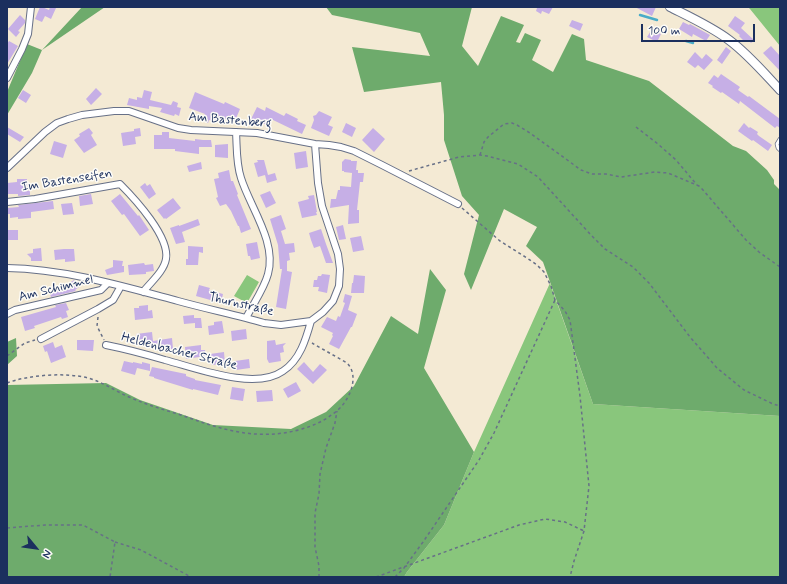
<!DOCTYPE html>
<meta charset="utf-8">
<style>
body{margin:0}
#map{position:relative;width:787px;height:584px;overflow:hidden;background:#f4ead4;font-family:Mynerve,sans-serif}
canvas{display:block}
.frame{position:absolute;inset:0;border:8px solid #1b2f5e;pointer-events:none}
.north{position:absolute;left:16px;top:528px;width:40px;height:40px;-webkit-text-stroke:3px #fdfcf7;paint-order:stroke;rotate:119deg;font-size:11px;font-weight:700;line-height:16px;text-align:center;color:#1b2f5e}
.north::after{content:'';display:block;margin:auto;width:14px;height:18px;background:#1b2f5e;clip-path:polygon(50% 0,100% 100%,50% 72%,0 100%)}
.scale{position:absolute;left:641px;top:24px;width:114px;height:18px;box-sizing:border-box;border:2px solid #1b2f5e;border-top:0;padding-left:5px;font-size:12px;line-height:14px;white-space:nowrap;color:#1b2f5e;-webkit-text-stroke:3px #fdfcf7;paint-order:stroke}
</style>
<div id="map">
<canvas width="787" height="584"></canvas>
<div class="frame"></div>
<div class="north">N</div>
<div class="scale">100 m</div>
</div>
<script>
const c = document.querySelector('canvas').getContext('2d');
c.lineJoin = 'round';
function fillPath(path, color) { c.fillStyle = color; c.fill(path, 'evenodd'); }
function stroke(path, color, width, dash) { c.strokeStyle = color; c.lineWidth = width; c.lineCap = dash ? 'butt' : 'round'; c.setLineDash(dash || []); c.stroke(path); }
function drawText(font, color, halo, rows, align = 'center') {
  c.font = font + ' Mynerve,sans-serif'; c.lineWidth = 3; c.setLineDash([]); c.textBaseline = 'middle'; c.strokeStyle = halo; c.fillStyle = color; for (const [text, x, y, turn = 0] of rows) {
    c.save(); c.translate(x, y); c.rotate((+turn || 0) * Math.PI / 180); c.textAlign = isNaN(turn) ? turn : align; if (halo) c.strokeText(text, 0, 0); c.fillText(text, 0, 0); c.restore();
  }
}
fillPath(new Path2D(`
 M748 7H780V46L750 9Z
 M247 275 259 282 247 303 234 296Z
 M550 283 593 404 780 416V577H404L407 572 444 525 474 452Z`), '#89c67c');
fillPath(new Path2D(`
 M82 7H105L42 50 32 73 7 115V92L27 44 42 50Z
 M326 7H472L462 46 478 66 501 16 524 25 516 42 520 43 525 33 541 40 532 60 553 72 572 34 584 39 586 60 649 81 733 146 746 151 767 170 774 180V184L779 189 780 188V416L593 404 543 262 526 246 537 227 504 209 471 290 464 274 479 215 462 196 444 140V115L441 82 364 92 352 47 430 56 420 33 332 15Z
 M430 269 446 290 424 368 474 452 444 525 407 572 404 577H7V385L106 383 140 400 213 425 291 429 326 412 354 386 391 316 418 334Z
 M16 338 17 356 7 365V342Z`), '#6eab6c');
stroke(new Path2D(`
 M640 15 657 20
 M686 41 693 43`), '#49acc8', 2.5);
fillPath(new Path2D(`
 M40 7H42L49 10 50 7 56 8 51 19 45 16 42 22 35 19Z
 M534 7H553L549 14 542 11 541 14 536 11 537 8Z
 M635 7H656L652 16Z
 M20 15 25 20V23L18 31 20 32 16 37 8 29Z
 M735 16 745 23 741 28 754 40 751 43 749 41 747 42 745 40 744 41 739 36 740 35 728 26Z
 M572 20 583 24 580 31 569 26Z
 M683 22 689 25 690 24 710 35 706 41 693 34 692 37 679 29Z
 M652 29 661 34 657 42 647 37Z
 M9 41 18 46 7 64V44Z
 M771 46 780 56V71L763 53Z
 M726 47 731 51 722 64 717 60Z
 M695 52 702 59 706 54 713 60 704 70 698 65 695 68 687 62Z
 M721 74 740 87 738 90 748 97 749 96 780 119V128L777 126 775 128 740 101 739 104 722 92 721 93 712 87 713 86 708 83 714 75 718 78Z
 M96 88 102 94 91 105 86 99Z
 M23 90 31 95 26 103 18 98Z
 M144 90 152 92 150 100 171 105 173 101 178 103 177 107 181 108 179 116 175 114 174 116 160 112 162 108 149 106V109L127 105 129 98 137 100V97L142 98Z
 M195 92 224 104 225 102 240 109 234 123 219 116 215 122 209 120 208 123 202 120 205 114 189 108Z
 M257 107 265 111 266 107 284 116 286 113 298 119 297 121 306 125 302 134 271 119 268 126 263 123 262 124 251 119Z
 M319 111 332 117 328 125 333 127 329 136 311 128 314 120 313 116 316 115Z
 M346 123 356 128 352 137 342 132Z
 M744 123 749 128 750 127 758 132 757 134 759 136 772 145 768 151 753 140 752 141 738 131Z
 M7 127 24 137 20 142 7 134Z
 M89 128 93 133 91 135 97 145 84 153 74 140 80 136 79 134Z
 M140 128 141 136 135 137 136 144 123 146 121 133 134 131V129Z
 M373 128 385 139 374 152 362 140Z
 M162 132H169V138L195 141V139L203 140H211L212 147H199V154L175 151V149H154V135H162Z
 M54 141 67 145 63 158 50 154Z
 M228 144V158L215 157V145Z
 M306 151 308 167 296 169 294 153Z
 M345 159 351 160V161H357L356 170H358V173H364L363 182H360L357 210H359V223L348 224 349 205 330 208 331 199H336L338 190H340V186L351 187 352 173 344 172V171H342V162Z
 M257 160H264L268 175 275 173 277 180 267 183 265 175 258 177 254 163 258 162Z
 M201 162 202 169 189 172 187 166Z
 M229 170 231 181H233L238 194 237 195 251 229 241 233 239 226H238L231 211 226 204 220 206 216 198 218 197 214 179 219 178 218 173Z
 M17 179H27V191L30 190V195L18 196V194H7V183L17 182Z
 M145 183 147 186 150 184 156 194 149 199 140 187Z
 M270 191 276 203 266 208 260 195Z
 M91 194 93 204 80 206 79 196Z
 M120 194 138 216 139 215 149 230 140 236 124 214 122 215 111 201Z
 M314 195 317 212H316L317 215 302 218 298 202 309 199 308 196Z
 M173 198 181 208 166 219 165 218 164 219 157 210Z
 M53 201 54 209 31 212V218L18 219V217L10 218V214H7V208L19 207 18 205Z
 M72 203 74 214 63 215 61 204Z
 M281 215 286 229 281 231 285 244 294 243 295 252 289 253 290 260 287 261V271L292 272 286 309 276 307 282 269H280L278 245 270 219Z
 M198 219 200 225 182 232 185 242 176 244 170 228 179 225V226Z
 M343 225 346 239 339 240 336 227Z
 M321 229 326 244 333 263H326L320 246 314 248 311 240 309 233Z
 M7 230H18V240H7Z
 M361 236 364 250 353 252 350 238Z
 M257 242 260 258 251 260 250 256H248L246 244Z
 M188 246 203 247V253L199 252 198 265H186V259H188Z
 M41 248 42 261H31V258L27 254 33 253V249Z
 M64 249H74L75 261 65 262V259L55 260 54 250Z
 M113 260 123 261 122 266H124V272L107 275 105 270 113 267Z
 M144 263 145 265 153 264 154 271 146 272V274L129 275 128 265Z
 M322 274 330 275 327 293 318 291 319 287H313L314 280H317L318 276H321Z
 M354 275 365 276 364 293H351L352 283H353Z
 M74 280 79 287 75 290 76 291 51 297 49 291 59 287 60 289Z
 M199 285 210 288 209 290 223 294 221 303 196 296Z
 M345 294 352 296 348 310 357 314 352 327H351L339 349 329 344 333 336 332 335 333 333 321 327 327 317 336 321 338 316 340 317 345 303 343 302Z
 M66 303 69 310 66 311 68 317 62 319 61 317 34 326 35 328 25 331 21 317 56 307 55 305Z
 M148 305V311L152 310 153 318 135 320 134 308H139V306Z
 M194 315V318H201L202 328H195V323L184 324 183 316Z
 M222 321 224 333 209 335 208 326 214 325V322Z
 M246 329 247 339 232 341 231 331Z
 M152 332 153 341 172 338 173 349 161 350 160 346 152 347V344L138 346 136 334Z
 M77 340H94L93 351 77 350Z
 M275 340 276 345 286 343 283 346 284 352 280 353 281 361 269 363 267 359V341Z
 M53 342 55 348 62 345 66 357 51 363 47 351 45 352 43 346Z
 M201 345V350H205L206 356 186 359 185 347Z
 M224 352 225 364 211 365 210 354Z
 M249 359 250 368 236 370 235 361Z
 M124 361 133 363V362L142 364V362L150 364V371L137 368 135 375 121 371Z
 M304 362 313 372 320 364 327 370 313 384 297 369Z
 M152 367 186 374V376L195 379V380L221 385 218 395 193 389V390L154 378V377L149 376Z
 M296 382 301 391 288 398 283 389Z
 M232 387 245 389 243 401 230 399Z
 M272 390 273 401 257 402 256 391Z`), '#c6afe6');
const service = new Path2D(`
 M780 139 777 144 778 148 780 150`);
const minor = new Path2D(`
 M7 78 22 49 28 34 31 7
 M236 132C237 147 236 163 241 178 250 207 277 242 268 274 264 289 253 304 246 318
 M7 168 45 132 57 123 68 119 82 115 114 111H129L178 128 191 130 257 133 315 144 329 145 341 147 354 151 382 165 458 204
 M7 202 35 199 120 184C135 199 170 237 166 259 164 271 151 282 143 292
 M7 268C65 269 122 286 178 301 207 309 236 315 264 323L281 325 311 321 323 312 333 301 339 286 340 269 338 254 322 206 318 183 315 144
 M7 314 15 310 101 290 108 283
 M41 339 98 309 113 300 121 286
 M106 345C126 349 145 354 165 360 196 368 255 391 283 371 300 360 306 339 311 321`);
const tertiary = new Path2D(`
 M670 7C690 17 712 27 729 40 748 54 764 73 780 90`);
stroke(service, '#677087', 4.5);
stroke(minor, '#677087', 8);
stroke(tertiary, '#677087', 10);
stroke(new Path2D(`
 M636 127 658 144 676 160 697 185
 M480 155 484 142 488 137 504 124 512 123 517 125 530 133 581 170 592 174H606L621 177 655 172 668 173 699 186 703 190 746 240 759 252 780 267
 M409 171 459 157 480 155 487 156 518 164 538 177 591 235 605 249 633 267 649 283 690 337 717 368 744 390 773 404 780 406
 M462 208 500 241 527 258 537 265 544 272 551 286 555 300 565 311 570 320 580 396 589 486 584 531 574 561 570 577
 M98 317 97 326 104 340
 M7 356 25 343 35 340
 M7 383C28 375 65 372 88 378 103 382 115 391 129 397 145 404 161 409 178 414 220 429 257 442 302 429 316 425 330 418 341 407 351 396 359 375 347 363L312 343
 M7 528 45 525H83L115 542 110 577
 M115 542 141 550 191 577
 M319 577V566L315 547V513L319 494 320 474 326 448 335 423 337 411
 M376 577 519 525 545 519 565 522 584 531
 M395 577 404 568 423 542 479 460 494 433 555 300`), '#677087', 1.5, [3, 3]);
stroke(service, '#fff', 3);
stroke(minor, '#fff', 6);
stroke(tertiary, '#fff', 8);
drawText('13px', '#1b2f5e', '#fdfcf7', [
 ["Am Bastenberg",230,121,5],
 ["Im Bastenseifen",67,181,-9],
 ["Am Schimmel",56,289,-14],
 ["Thurnstraße",241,305,13],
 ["Heldenbacher Straße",179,352,14]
]);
</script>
